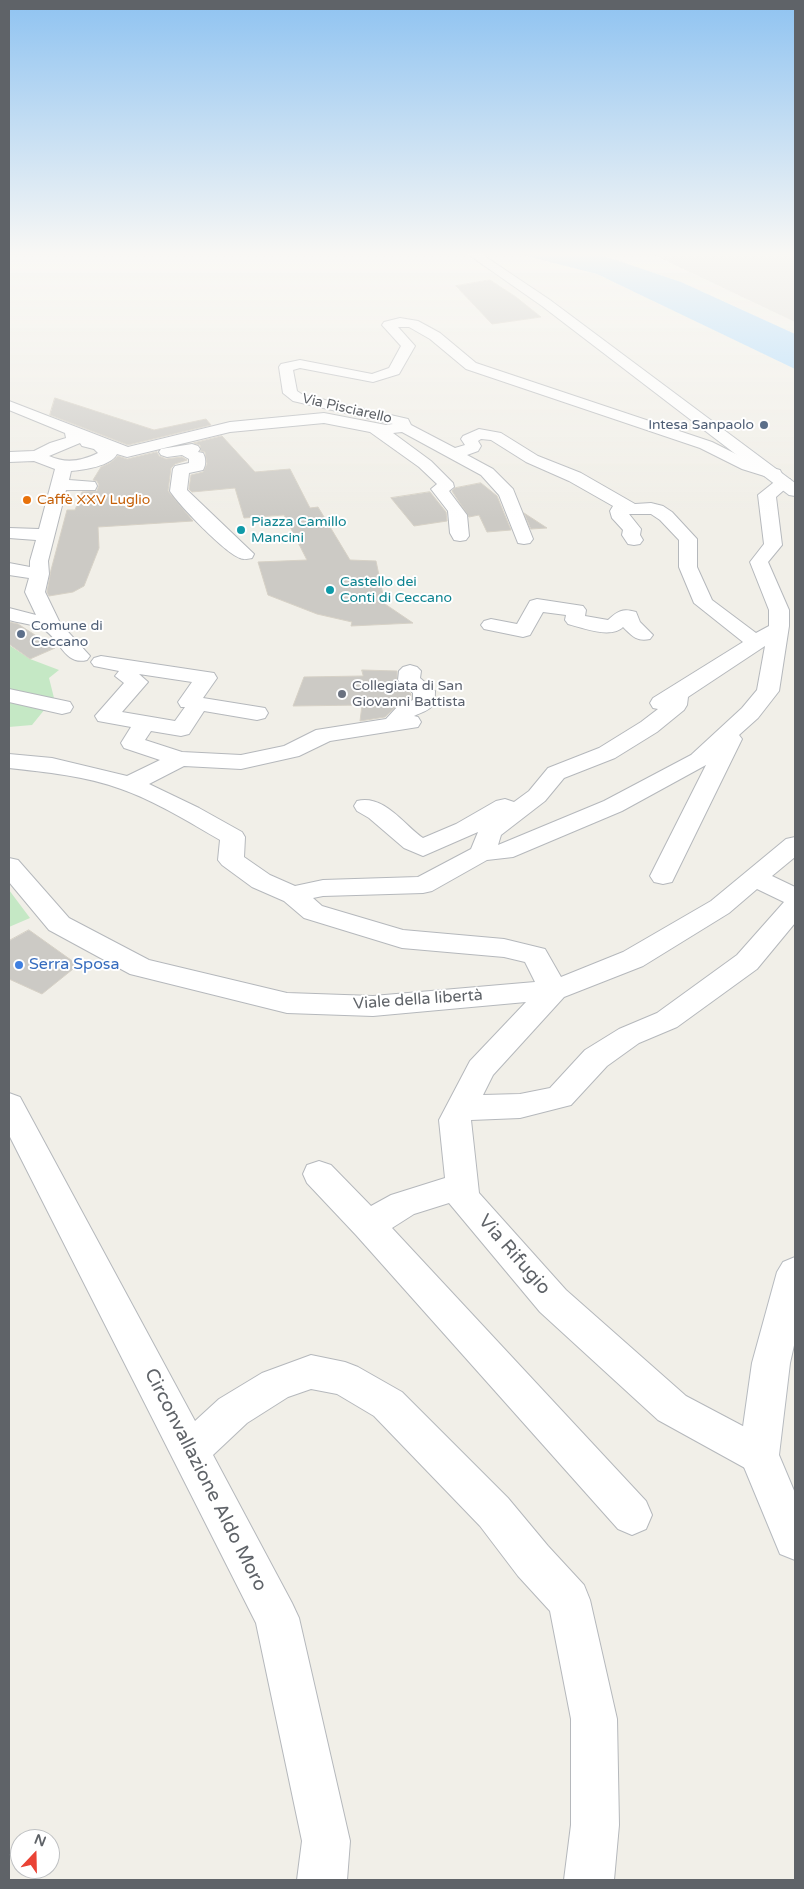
<!DOCTYPE html>
<meta charset="utf-8">
<style>
body{margin:0}
#map{position:relative;width:804px;height:1889px;overflow:hidden;background:#f1efe8;font-family:"Varela Round",sans-serif}
canvas{display:block}
.frame{position:absolute;inset:0;border:10px solid #5f6368;pointer-events:none}
.north{position:absolute;left:10px;top:1829px;width:50px;height:50px;box-sizing:border-box;background:#fff;border:1px solid #bfc1c3;border-radius:50%;rotate:21deg;font-size:14px;font-weight:700;line-height:20px;text-align:center;color:#5f6368}
.north::after{content:'';display:block;margin:auto;width:18px;height:22px;background:#ea4335;clip-path:polygon(50% 0,100% 100%,50% 72%,0 100%)}
</style>
<div id="map">
<canvas width="804" height="1889"></canvas>
<div class="frame"></div>
<div class="north">N</div>
</div>
<script>
const c = document.querySelector('canvas').getContext('2d');
c.lineJoin = 'round';
function fillPath(path, color) { c.fillStyle = color; c.fill(path, 'evenodd'); }
function stroke(path, color, width, dash) { c.strokeStyle = color; c.lineWidth = width; c.lineCap = dash ? 'butt' : 'round'; c.setLineDash(dash || []); c.stroke(path); }
function drawText(font, color, halo, rows, align = 'center') {
  c.font = font + ' "Varela Round",sans-serif'; c.lineWidth = 4; c.setLineDash([]); c.textBaseline = 'middle'; c.strokeStyle = halo; c.fillStyle = color; for (const [text, x, y, turn = 0] of rows) {
    c.save(); c.translate(x, y); c.rotate((+turn || 0) * Math.PI / 180); c.textAlign = isNaN(turn) ? turn : align; if (halo) c.strokeText(text, 0, 0); c.fillText(text, 0, 0); c.restore();
  }
}
fillPath(new Path2D(`
 M654 255H795V322Z`), '#e0deda');
fillPath(new Path2D(`
 M9 645 30 659 59 670 49 678 54 698 32 725 9 727Z
 M9 890 30 918 9 927Z`), '#c5e8c5');
fillPath(new Path2D(`
 M523 255H601L681 282 795 334V369L597 274Z`), '#aadaff');
const building = new Path2D(`
 M490 280 516 297 541 317 492 324 456 286Z
 M55 398 154 430 206 419 211 425 128 445 50 415Z
 M222 436 255 472 290 469 310 508 318 507 350 560 376 561 385 604 413 623 351 626 352 622 317 614 268 595 258 562 307 560 284 515 244 518 235 488 192 492 189 489 191 475 203 472 207 464 205 452 201 451 200 445 194 443Z
 M157 452 159 456 166 459 182 457 187 460 175 464 171 468 168 491 193 521 98 527 99 548 84 586 73 592 49 596 47 592 51 570 67 510H75L82 492 97 491 99 485 97 481 93 480 101 467 110 463 118 456 127 459Z
 M481 483 497 496 511 530 487 532 479 515 469 517 452 491 455 488Z
 M430 492 446 512 447 521 414 526 391 498Z
 M524 513 547 528 531 529Z
 M9 622 18 624 55 648 30 659 9 644Z
 M362 670 397 671V681L411 694V699L398 704 385 717 360 721 362 705 293 706 304 677 363 676Z
 M29 930 78 965 42 994 9 979V941Z`);
fillPath(building, '#cccac5');
stroke(building, '#d6d1c6', 1);
const street = new Path2D(`
 M400 318 418 321 440 333 476 363 712 442 754 463 780 470 782 474 780 478 774 479 742 469 700 448 466 369 430 339 409 327H398L415 346 399 374 373 382 300 368 293 370 297 391 303 395 408 419 411 425 455 448 465 445 461 439 463 436 479 429 501 433 538 456 581 473 635 504 651 503 663 506 672 512 697 539V567L712 600 756 633 769 626V610L750 562 764 544 758 495 778 479H790L792 483 776 497 782 545 768 562 789 610V626L779 691 758 718 739 735 742 739 672 882 663 884 654 882 650 876 706 765 622 811 513 857 487 860 432 891 423 893 323 896 313 898 322 906 403 930 504 939 545 949 561 977 623 952 711 901 786 839 795 837V857L772 876 795 887V923L757 969 677 1027 639 1043 607 1066 571 1105 520 1118 471 1120 479 1193 566 1290 686 1396 773 1442 779 1455 773 1468 759 1474 745 1468 658 1420 540 1312 449 1203 414 1214 392 1228 646 1501 652 1515 646 1529 632 1535 618 1529 356 1235 307 1183 303 1174 307 1165 319 1161 331 1165 371 1206 391 1195 445 1178 439 1120 470 1061 526 1002 373 1016 287 1013 130 974 49 930 9 882V858L18 860 69 918 149 960 287 993 373 996 535 982 525 962 504 957 402 948 304 918 284 901 252 887 222 865 218 860 220 840C191 823 153 800 121 789 86 776 46 772 9 768V754L52 758 127 776 160 760 124 748 121 743 131 727 98 721 95 716 124 683 115 676 119 671 94 666 91 662 94 658 101 656 214 673 217 678 203 698 265 708 268 713 265 718 257 720 204 711 189 734 181 736 151 731 145 740 182 752 241 755 284 746 316 730 386 719 397 707 413 700V693L398 680 399 671 403 667 410 665 417 667 421 671 420 678 435 691C435 710 429 709 414 716L418 717 421 722 418 727 330 741 299 756 241 769 184 766 149 784 199 808 242 832 245 837 244 857 270 875 295 886 323 880 418 877 471 849 478 832 423 856 404 848 369 818 357 811 354 806 357 801C384 794 404 825 423 838L456 824 496 801 505 799 514 802 529 791 548 768 599 748 641 722 658 709 653 708 650 703 653 698 743 642 694 603 679 567V540L660 520 651 514H629L641 529 640 535 643 540 640 544 634 545 628 544 622 535 623 530 612 518 610 511 613 506 569 481 526 462 491 440 481 439 478 441 481 446 478 451 467 455 493 469 513 489 533 539 530 543 524 544 518 543 499 495 481 475 402 432 393 433 431 461 453 483 454 487 449 491 467 515 469 536 466 540 460 541 454 540 450 533 448 511 431 489 437 484 419 467 370 432 324 423 230 432 127 457 117 454C111 466 84 470 71 471L69 480 95 482 97 486 95 490H66L48 561 49 574 45 592 60 623 90 656 87 660C64 666 60 638 43 629 33 624 19 623 9 620V608L36 615 25 592 29 578 9 575V563L30 567V561L36 540 9 538V528L39 529 55 469 34 461 9 462V452L34 451 50 443 66 438 65 433 9 410V401L128 447 230 422 324 413 386 425 393 424 293 401 283 393 279 367 281 364 300 360 372 374 389 368 401 346 382 325 384 322ZM80 443 82 446 94 449 98 453C82 461 66 464 49 456ZM765 646 757 690 742 708 691 755 604 801 498 845 501 835 545 801 564 778 615 758 657 732 684 710 687 705 688 697ZM139 674 192 682 178 702 181 707H185L175 721 122 712 148 682ZM757 889 784 902 737 955 657 1013 619 1029 585 1050 550 1088 520 1094 483 1095 493 1075 564 997 643 966 729 913Z
 M192 444 198 446 200 449 198 452 203 453C206 458 206 465 203 470L189 473 187 490 254 554 252 558C247 559 244 560 240 558 225 553 179 505 170 491L173 469 175 466 189 463V459L182 455 167 457 161 455 159 452 161 449Z
 M537 599 583 606 586 610 585 616 608 620C618 611 622 608 636 612L640 622 653 635 650 639C637 642 632 636 623 627 611 639 583 628 568 624L565 620 566 615 543 612 530 635 523 637 484 629 481 625 484 621 491 619 517 624 530 601Z
 M9 689 70 702 73 707 70 712 62 714 9 702Z
 M9 1093 20 1097 195 1421 219 1399 262 1373 311 1355 345 1362 358 1367 402 1392 508 1498 548 1546 584 1585 590 1600 617 1719 619 1825 614 1880H564L571 1825V1719L550 1611 518 1576 480 1526 374 1416 337 1394 311 1389 288 1397 247 1423 213 1455 292 1603 299 1618 350 1841 347 1880H297L302 1841 256 1623 9 1135Z`);
const secondary = new Path2D(`
 M469 255H483L550 300 795 483V496L789 495 542 306Z
 M795 1257V1341L790 1363 779 1455 795 1493V1560L780 1554 739 1455 752 1363 777 1272 783 1262Z`);
stroke(street, '#b5b8bc', 2);
stroke(secondary, '#b6babf', 2);
fillPath(street, '#fff');
fillPath(secondary, '#fff');
const sky = c.createLinearGradient(0, 0, 0, 519);
sky.addColorStop(0, '#8fc3f1');
sky.addColorStop(0.49, '#f9f8f5');
sky.addColorStop(1, '#f9f8f500');
c.fillStyle = sky;
c.fillRect(0, 0, 804, 519);
for (const [x, y, r, color] of [
 [764,425,5,"#5c6f8a"],
 [27,500,5,"#e8710a"],
 [241,530,5,"#0f9aa8"],
 [330,590,5,"#0f9aa8"],
 [21,634,5,"#5c6f8a"],
 [342,694,5,"#6b7280"],
 [19,965,5,"#3f7fe0"]
]) { const dot = new Path2D(); dot.arc(x, y, r, 0, 2 * Math.PI); c.fillStyle = color; c.fill(dot); stroke(dot, '#fff', 2); }
drawText('14px', '#5f6368', '#fff', [
 ["Via Pisciarello",347,409,13]
]);
drawText('14px', '#4e5e75', '#fff', [
 ["Intesa Sanpaolo",754,425],
 ["Comune di",31,626,"left"],
 ["Ceccano",31,642,"left"]
], 'right');
drawText('14px', '#c56008', '#fff', [
 ["Caffè XXV Luglio",37,500]
], 'left');
drawText('14px', '#0d838f', '#fff', [
 ["Piazza Camillo",251,522],
 ["Mancini",251,538],
 ["Castello dei",340,582],
 ["Conti di Ceccano",340,598]
], 'left');
drawText('14px', '#5b616d', '#fff', [
 ["Collegiata di San",352,686],
 ["Giovanni Battista",352,702]
], 'left');
drawText('16px', '#366cbe', '#fff', [
 ["Serra Sposa",29,965]
], 'left');
drawText('16px', '#5f6368', '#fff', [
 ["Viale della libertà",418,1000,-4]
]);
drawText('19px', '#5f6368', '#fff', [
 ["Via Rifugio",514,1255,49],
 ["Circonvallazione Aldo Moro",205,1480,63]
]);
</script>
